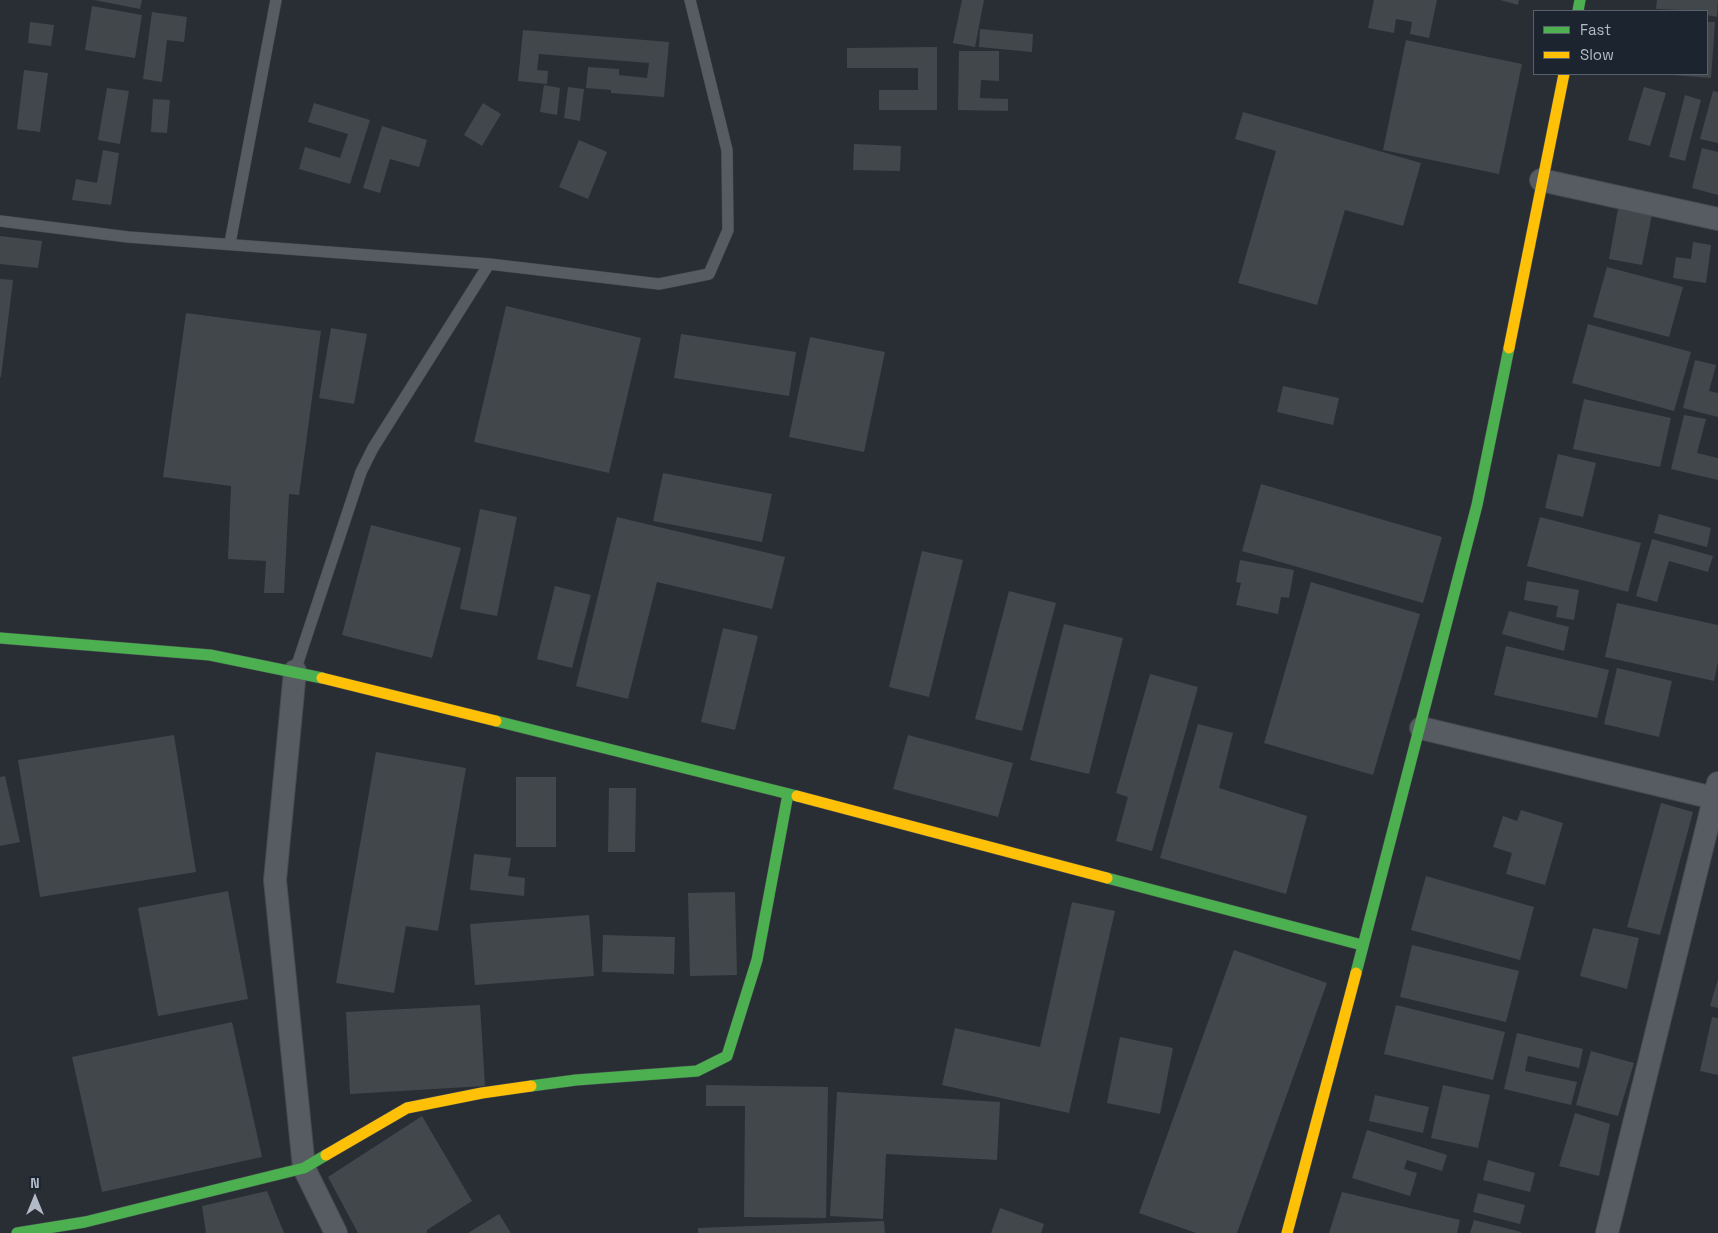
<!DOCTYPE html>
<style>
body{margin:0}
#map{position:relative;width:1718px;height:1233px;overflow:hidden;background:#282e34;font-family:"Space Grotesk",sans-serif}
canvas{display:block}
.legend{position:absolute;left:1533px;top:10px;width:175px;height:65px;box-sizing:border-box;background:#1b242f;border:1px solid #57606b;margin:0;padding:6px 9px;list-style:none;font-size:15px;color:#b1bac6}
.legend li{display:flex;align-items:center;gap:10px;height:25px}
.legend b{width:25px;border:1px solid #57606b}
.north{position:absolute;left:10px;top:1173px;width:50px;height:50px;-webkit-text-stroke:4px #1b242f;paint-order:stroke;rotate:0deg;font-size:14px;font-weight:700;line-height:20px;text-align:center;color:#b1bac6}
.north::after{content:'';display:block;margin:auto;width:18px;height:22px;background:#b1bac6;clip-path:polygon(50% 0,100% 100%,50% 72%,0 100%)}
</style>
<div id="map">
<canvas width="1718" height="1233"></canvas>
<ul class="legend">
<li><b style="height:6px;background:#4caf50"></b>Fast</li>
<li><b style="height:6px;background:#ffc107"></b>Slow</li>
</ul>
<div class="north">N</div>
</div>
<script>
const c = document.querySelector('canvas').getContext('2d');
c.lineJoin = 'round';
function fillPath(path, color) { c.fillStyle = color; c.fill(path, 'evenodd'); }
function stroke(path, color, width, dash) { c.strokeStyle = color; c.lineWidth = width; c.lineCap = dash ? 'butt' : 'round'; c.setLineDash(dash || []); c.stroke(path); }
fillPath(new Path2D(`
 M94 0H142L140 9Z
 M962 0H984L975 47 953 43Z
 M1374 0H1437L1429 38 1410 34 1412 22 1396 19 1394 33 1368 28Z
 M1500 0H1519L1518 5Z
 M1657 0H1718L1717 17 1707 15V11L1656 9Z
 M92 6 142 15 135 58 85 50Z
 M152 12 187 17 184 42 167 40 162 82 143 79Z
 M30 22 54 25 51 46 28 43Z
 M1707 22H1715L1711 78 1672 75 1707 74Z
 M980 29 1033 34 1032 52 979 47Z
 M523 30 669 42 664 97 611 93V90L586 88 588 67 619 69V75L647 78 649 63 539 54 537 70 548 71 547 84 518 81Z
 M1406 40 1522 64 1499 174 1383 150Z
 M937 47V110H879V90H918V68H847V48Z
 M959 51H999V81L981 80 980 98 1008 99V111L958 110Z
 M24 70 48 73 40 132 17 129Z
 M544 85 560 88 557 115 540 112Z
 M568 87 584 89 580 121 564 118Z
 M1644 87 1666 93 1650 146 1628 140Z
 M107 88 129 91 120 144 98 140Z
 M1713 91 1718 92V143L1700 139Z
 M1685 95 1701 100 1685 161 1669 157Z
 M153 99 170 100 167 133 151 132Z
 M314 103 370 120 350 184 299 169 305 147 340 158 348 134 308 122Z
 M483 103 501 114 482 146 464 135Z
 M1243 112 1421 163 1403 226 1345 210 1317 305 1238 283 1276 151 1235 139Z
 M382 126 427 140 419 167 390 159 380 193 363 188Z
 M579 140 607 152 588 199 559 187Z
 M854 144 901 146 900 171 853 170Z
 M1702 148 1718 152V195L1692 188Z
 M103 150 119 153 111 205 72 200 76 179 97 183Z
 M1619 203 1653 209 1642 265 1609 259Z
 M0 236 42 241 38 268 0 264Z
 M1693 242 1711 245 1706 283 1673 278 1676 257 1691 259Z
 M1607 267 1683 287 1669 337 1593 317Z
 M0 279 13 280 1 377H0Z
 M506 306 641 338 609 473 474 442Z
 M186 313 321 331 299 495 289 494 284 593H264L266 561 228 559 231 486 163 477Z
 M1588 324 1691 352 1674 411 1572 383Z
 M331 328 367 334 354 404 319 398Z
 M681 334 796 352 789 396 674 378Z
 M810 337 885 352 864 452 789 437Z
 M1695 360 1716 365 1709 391 1718 393V417L1683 408Z
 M1283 386 1339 398 1333 425 1277 412Z
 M1584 399 1671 418 1660 467 1573 449Z
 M1684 415 1706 419 1697 453 1718 458V480L1671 469Z
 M1558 454 1596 463 1583 517 1545 508Z
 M663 473 772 494 762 542 653 521Z
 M1261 484 1442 537 1423 603 1242 551Z
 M480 509 517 517 497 616 460 609Z
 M1659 514 1711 528 1707 547 1654 533Z
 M617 517 785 557 772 609 657 582 628 699 576 686Z
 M1540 517 1641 543 1628 592 1527 566Z
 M371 525 461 548 432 658 342 635Z
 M1652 539 1713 556 1708 572 1669 561 1657 602 1636 596Z
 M922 551 963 560 929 697 889 687Z
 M1240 560 1294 570 1289 598 1281 597 1278 614 1236 605 1241 583 1236 582Z
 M1527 581 1579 590 1574 620 1556 617 1558 606 1524 600Z
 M1311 582 1420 614 1373 775 1264 743Z
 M555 586 591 595 572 668 537 659Z
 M1009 591 1056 603 1022 731 975 719Z
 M1617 603 1718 625V662L1714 681 1605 657Z
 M1509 611 1569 627 1564 651 1502 634Z
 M1064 624 1123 638 1089 774 1030 760Z
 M723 628 758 636 735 730 701 722Z
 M1506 646 1609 670 1597 718 1494 695Z
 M1617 668 1672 681 1659 737 1604 724Z
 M1150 674 1198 687 1152 851 1116 841 1128 797 1116 793Z
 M1198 724 1233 733 1219 788 1307 816 1286 894 1160 858Z
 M174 735 196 872 40 897 18 760Z
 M908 735 1013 763 998 817 893 789Z
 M376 752 466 768 438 931 406 926 394 993 336 983Z
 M5 776 20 842 0 846V777Z
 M516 777H556V847H516Z
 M609 788H636L635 852H608Z
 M1661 803 1693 812 1660 935 1627 927Z
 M1521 810 1563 823 1545 885 1506 874 1512 853 1493 847 1503 816 1517 821Z
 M474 854 511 858 508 876 525 878 524 896 470 890Z
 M1426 876 1534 907 1520 960 1411 930Z
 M228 891 248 999 158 1016 138 908Z
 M735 892 737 975 690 976 688 893Z
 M1072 902 1115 911 1069 1113 942 1085 955 1028 1040 1047Z
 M589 915 594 976 475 985 470 924Z
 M1593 928 1639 938 1627 989 1580 976Z
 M603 935 675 937 674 974 602 972Z
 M1412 945 1519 971 1506 1022 1400 997Z
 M1234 950 1327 983 1237 1233H1196L1139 1213Z
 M1718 979V1008L1710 1006Z
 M480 1005 485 1086 350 1094 346 1012Z
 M1396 1005 1505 1032 1493 1080 1384 1054Z
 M1712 1017 1718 1018V1075L1700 1071Z
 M232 1022 262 1157 102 1192 72 1057Z
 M1517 1033 1583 1049 1579 1068 1528 1056 1525 1071 1577 1082 1571 1105 1504 1089Z
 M1120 1037 1173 1048 1160 1114 1107 1103Z
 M1591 1051 1634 1063 1618 1116 1576 1105Z
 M706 1085 828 1087 826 1218 744 1217 745 1106H706Z
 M1443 1085 1490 1095 1478 1148 1431 1138Z
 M837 1092 1000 1102 997 1160 886 1154 883 1219 830 1216Z
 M1375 1095 1429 1107 1423 1133 1369 1121Z
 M1575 1113 1610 1124 1599 1176 1559 1166Z
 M422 1116 472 1201 427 1230V1233H358L328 1177Z
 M1367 1130 1447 1155 1442 1171 1407 1160 1404 1169 1417 1173 1410 1196 1352 1178Z
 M1488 1160 1535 1173 1530 1192 1483 1180Z
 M267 1191 284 1233H206L202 1206Z
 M1342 1192 1460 1220 1457 1233H1329Z
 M1478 1193 1525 1205 1520 1224 1473 1212Z
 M1000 1208 1044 1224 1041 1233H991Z
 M499 1214 511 1233H468Z
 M1474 1220 1521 1232V1233H1470Z
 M884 1221 885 1233H698V1228Z`), '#42474c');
const lane = new Path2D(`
 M0 221 128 237 489 264 659 284 709 274 728 230 727 150 690 0
 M230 243 276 0
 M295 671 361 472 373 448 489 264`);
const street = new Path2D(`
 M1541 180 1718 219
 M295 671 275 880 304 1168 336 1233
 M1421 728 1718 799
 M1607 1233 1718 783`);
const fast = new Path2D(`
 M1578 11 1580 0
 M0 638 210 655 322 678
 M496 721 797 796
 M1107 878 1362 945
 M1356 973 1477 505 1509 348
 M531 1086 576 1080 697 1071 727 1056 757 960 788 794
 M17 1233 85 1222 304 1168 326 1155`);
const slow = new Path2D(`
 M1509 348 1564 74
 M322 678 496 721
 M797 796 1107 878
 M326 1155 407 1108 482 1093 531 1086
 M1287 1233 1356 973`);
stroke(lane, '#464a4f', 12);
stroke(street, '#464a4f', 24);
stroke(fast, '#464a4f', 12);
stroke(slow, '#464a4f', 12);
stroke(lane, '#575c63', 11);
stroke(street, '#575c63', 22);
stroke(fast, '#4caf50', 11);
stroke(slow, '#ffc107', 11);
</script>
